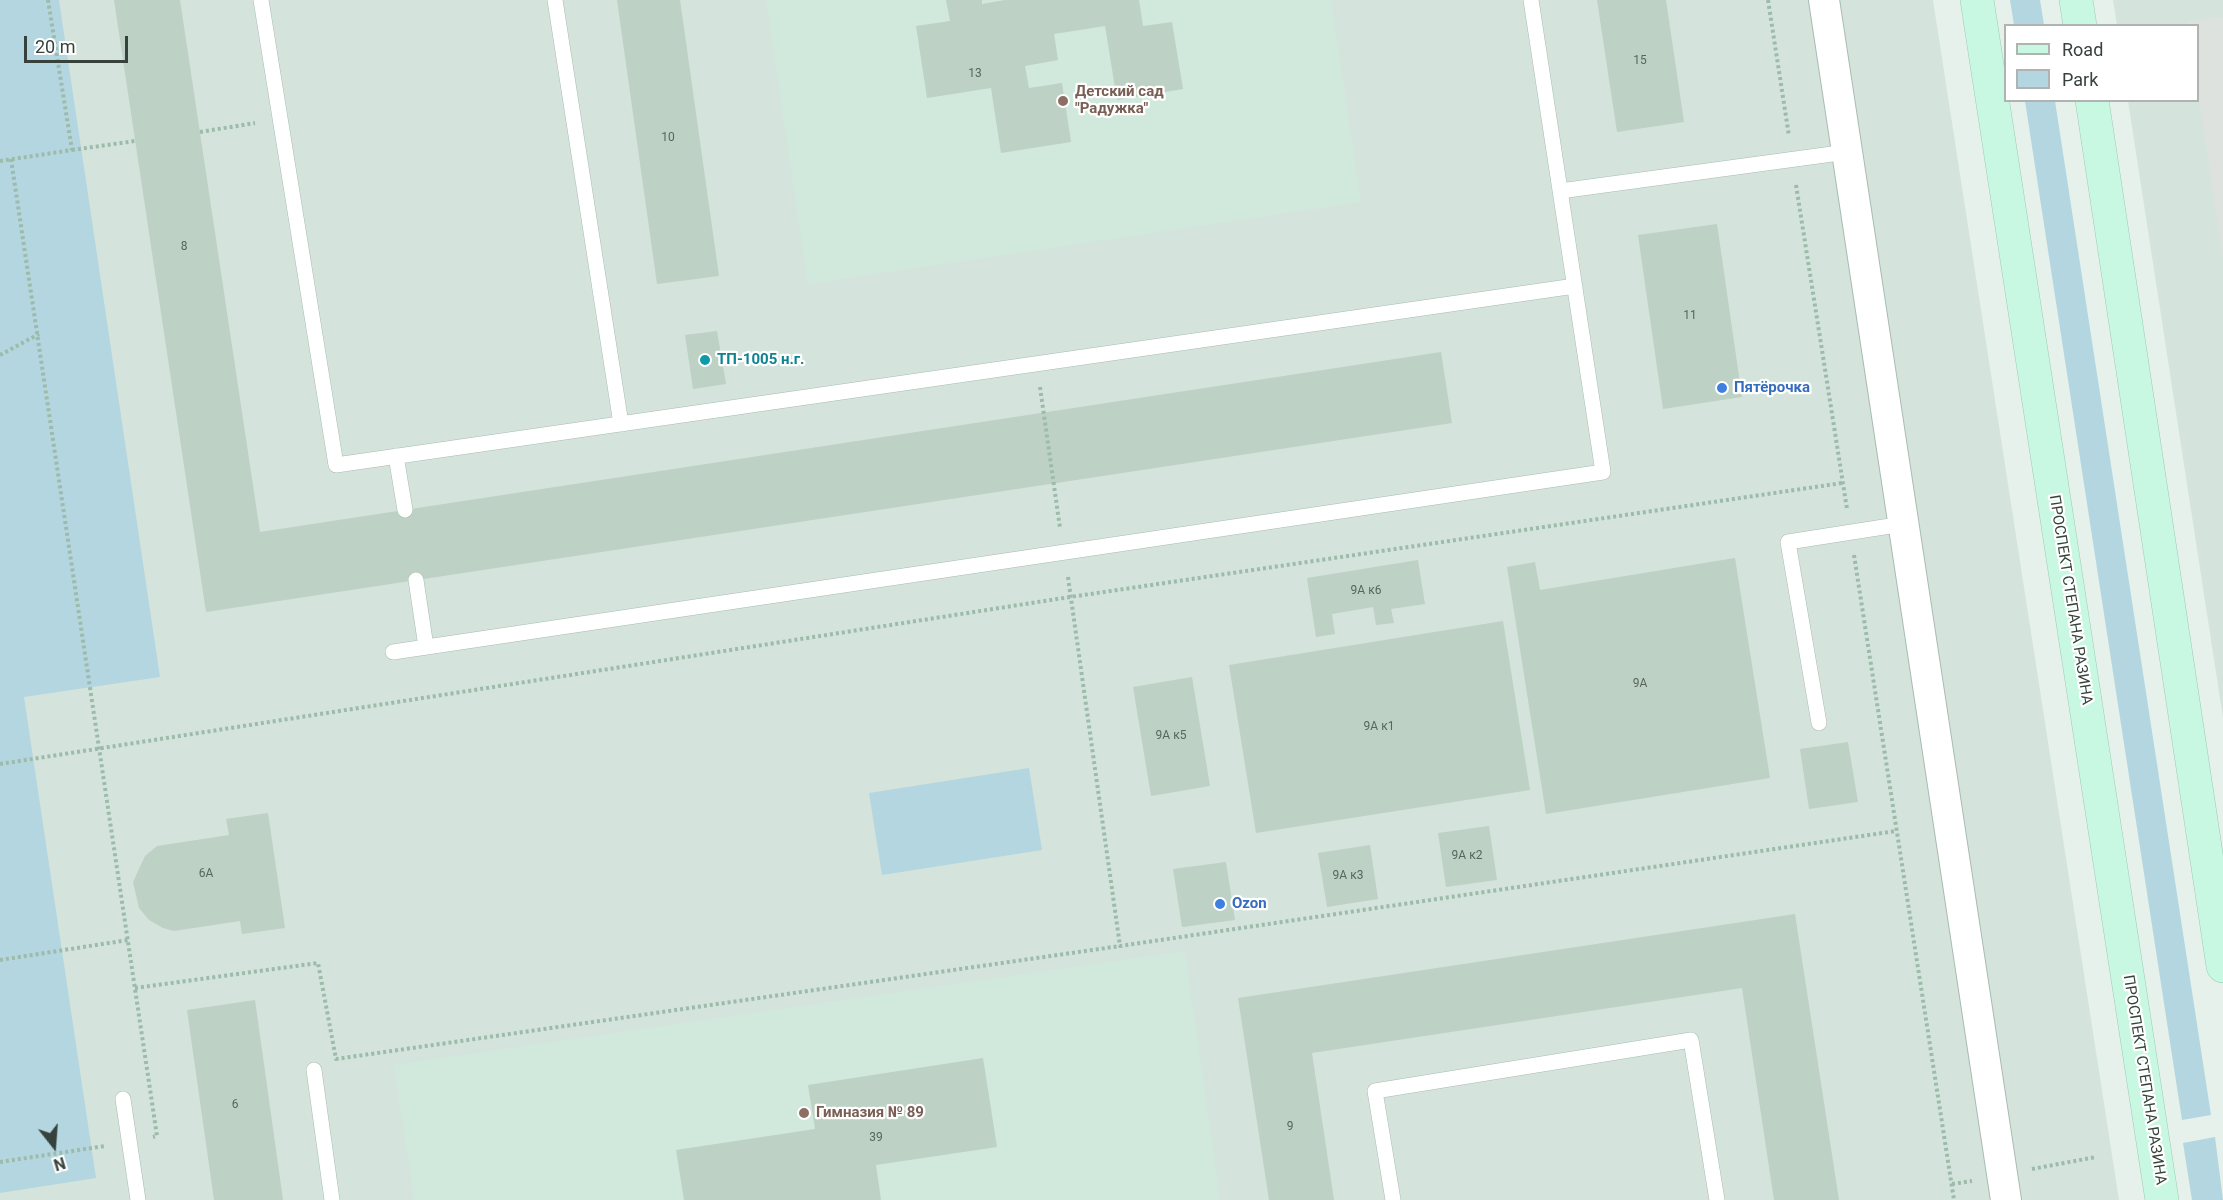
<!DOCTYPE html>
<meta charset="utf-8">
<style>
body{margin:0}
#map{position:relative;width:2223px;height:1200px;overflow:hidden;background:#e6f1eb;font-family:Roboto,sans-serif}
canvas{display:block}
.legend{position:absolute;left:2004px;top:24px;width:195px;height:78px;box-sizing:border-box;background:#fff;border:2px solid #afb3b1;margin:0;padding:8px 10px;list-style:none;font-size:18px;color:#36423b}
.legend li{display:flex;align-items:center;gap:12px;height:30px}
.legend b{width:30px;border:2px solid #afb3b1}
.north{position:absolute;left:24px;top:1116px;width:60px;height:60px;-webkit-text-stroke:4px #fff;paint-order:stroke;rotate:163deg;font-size:16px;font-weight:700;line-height:24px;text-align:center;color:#36423b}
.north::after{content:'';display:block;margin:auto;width:21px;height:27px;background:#36423b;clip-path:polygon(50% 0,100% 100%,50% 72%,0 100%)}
.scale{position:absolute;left:24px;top:36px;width:104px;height:27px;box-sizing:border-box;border:3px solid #36423b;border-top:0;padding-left:8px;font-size:18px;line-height:21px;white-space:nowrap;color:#36423b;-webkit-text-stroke:4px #fff;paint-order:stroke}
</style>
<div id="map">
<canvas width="2223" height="1200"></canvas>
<ul class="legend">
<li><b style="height:8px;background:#c9f8e2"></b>Road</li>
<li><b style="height:16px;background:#b3d6e0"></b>Park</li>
</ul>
<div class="north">N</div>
<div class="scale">20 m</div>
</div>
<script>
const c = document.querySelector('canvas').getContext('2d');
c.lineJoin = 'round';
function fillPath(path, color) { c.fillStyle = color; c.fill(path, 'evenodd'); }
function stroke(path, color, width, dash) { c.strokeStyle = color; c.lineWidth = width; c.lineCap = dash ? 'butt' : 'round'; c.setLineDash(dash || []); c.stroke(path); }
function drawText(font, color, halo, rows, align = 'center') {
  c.font = font + ' Roboto,sans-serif'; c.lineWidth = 4.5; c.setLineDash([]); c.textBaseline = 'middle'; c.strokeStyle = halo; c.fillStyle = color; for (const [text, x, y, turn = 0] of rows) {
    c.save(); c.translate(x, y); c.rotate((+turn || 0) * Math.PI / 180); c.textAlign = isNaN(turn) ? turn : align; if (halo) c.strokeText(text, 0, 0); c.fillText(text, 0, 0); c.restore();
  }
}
fillPath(new Path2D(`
 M0 0H1933L2119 1200H0Z
 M2113 0H2223V718L2128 101 2198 100V26L2117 25Z`), '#d4e4dc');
fillPath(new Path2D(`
 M766 0H1331L1361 202 808 284Z
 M1185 951 1220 1200H414L394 1065Z`), '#d1e8dd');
fillPath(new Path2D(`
 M0 0H59L160 677 24 697 96 1178 0 1193Z
 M2010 0H2040L2044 25H2014Z
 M2025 101H2055L2211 1115 2182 1120Z
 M1029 768 1042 850 882 875 869 793Z
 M2215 1137 2223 1200H2192L2183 1143Z`), '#b3d6e0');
fillPath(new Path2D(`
 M2223 17V259L2198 92V26L2187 25V22Z`), '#dde2df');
fillPath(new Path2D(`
 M114 0H180L260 532 1441 352 1452 423 206 612Z
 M617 0H680L719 276 657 284Z
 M946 0H982V4L1005 0H1139L1143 26 1172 22 1183 89 1117 100 1105 26 1054 34 1058 60 1025 66 1029 88 1062 83 1071 142 1001 153 991 88 927 98 916 26 950 21Z
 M1597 0H1666L1684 122 1617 132Z
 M1717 224 1742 397 1663 409 1638 235Z
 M717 331 726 384 693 389 685 335Z
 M1735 558 1770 778 1546 814 1507 567 1535 562 1540 590Z
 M1418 560 1425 604 1391 609 1394 623 1376 625 1373 607 1332 614 1335 634 1316 637 1307 578Z
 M1503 621 1530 790 1256 833 1229 665Z
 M1192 677 1210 786 1151 796 1133 687Z
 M1848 742 1858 802 1809 809 1800 749Z
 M268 813 285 928 242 934 240 921 174 931 163 928 149 920 139 908 133 882 145 856 157 846 229 835 226 819Z
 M1489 826 1497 880 1446 887 1438 833Z
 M1370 845 1378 899 1327 907 1318 853Z
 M1226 862 1235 920 1182 927 1173 869Z
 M1795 914 1839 1200H1774L1742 988 1312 1053 1334 1200H1269L1238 998Z
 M255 1000 283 1200H214L187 1010Z
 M983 1058 997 1147 876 1165 881 1200H684L676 1150 815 1129 808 1085Z`), '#bdd1c4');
const lane = new Path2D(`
 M261 0 336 465 1575 286
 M555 0 621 424
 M1560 191 1847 152
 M396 456 405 510
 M416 580 426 647
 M393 652 1603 472 1531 0
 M1819 723 1788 542 1903 524
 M314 1070 332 1200
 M123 1099 138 1200
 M1393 1200 1375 1091 1691 1040 1717 1200`);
const street = new Path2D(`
 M1824 0 2006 1200`);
const secondary = new Path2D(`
 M1977 0 2162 1200
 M2076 0 2080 26
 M2092 100 2223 966`);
stroke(lane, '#aabbb1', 16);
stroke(street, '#aabbb1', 32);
stroke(secondary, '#9acbb4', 34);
stroke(new Path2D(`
 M1768 0 1789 136
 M200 132 255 123
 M72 150 135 141
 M11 159 157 1136 153 1137
 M0 161 72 150 48 0
 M1796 185 1847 509
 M0 355 39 334
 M1040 387 1060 528
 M1854 555 1954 1200
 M1068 577 1120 946 1896 831
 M0 764 1070 597 1842 483
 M0 960 128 940
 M135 988 318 963 336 1059 1120 946
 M0 1162 105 1146
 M2032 1169 2096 1157
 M1952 1184 1972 1181`), '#9dbbaa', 4, [3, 3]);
stroke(lane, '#fff', 15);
stroke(street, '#fff', 30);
stroke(secondary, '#c9f8e2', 33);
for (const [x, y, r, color] of [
 [1063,101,6,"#8d6e63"],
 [705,360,6,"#0f9aa8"],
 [1722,388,6,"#3f7fe0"],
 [1220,904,6,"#3f7fe0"],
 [804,1113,6,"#8d6e63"]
]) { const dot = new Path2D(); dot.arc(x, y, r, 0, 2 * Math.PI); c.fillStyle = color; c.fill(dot); stroke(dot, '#fff', 2); }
drawText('12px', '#58665d', null, [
 ["15",1640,61],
 ["13",975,74],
 ["10",668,138],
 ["8",184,247],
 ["11",1690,316],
 ["9А к6",1366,591],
 ["9А",1640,684],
 ["9А к1",1379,727],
 ["9А к5",1171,736],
 ["9А к2",1467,856],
 ["6А",206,874],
 ["9А к3",1348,876],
 ["6",235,1105],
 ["9",1290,1127],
 ["39",876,1138]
]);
drawText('bold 15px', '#785e54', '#fff', [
 ["Детский сад",1075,92],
 ["\"Радужка\"",1075,109],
 ["Гимназия № 89",816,1113]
], 'left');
drawText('bold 15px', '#0d838f', '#fff', [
 ["ТП-1005 н.г.",717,360]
], 'left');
drawText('bold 15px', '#366cbe', '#fff', [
 ["Пятёрочка",1734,388],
 ["Ozon",1232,904]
], 'left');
drawText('15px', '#36423b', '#fff', [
 ["ПРОСПЕКТ СТЕПАНА РАЗИНА",2070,600,81],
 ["ПРОСПЕКТ СТЕПАНА РАЗИНА",2144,1080,81]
]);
</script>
